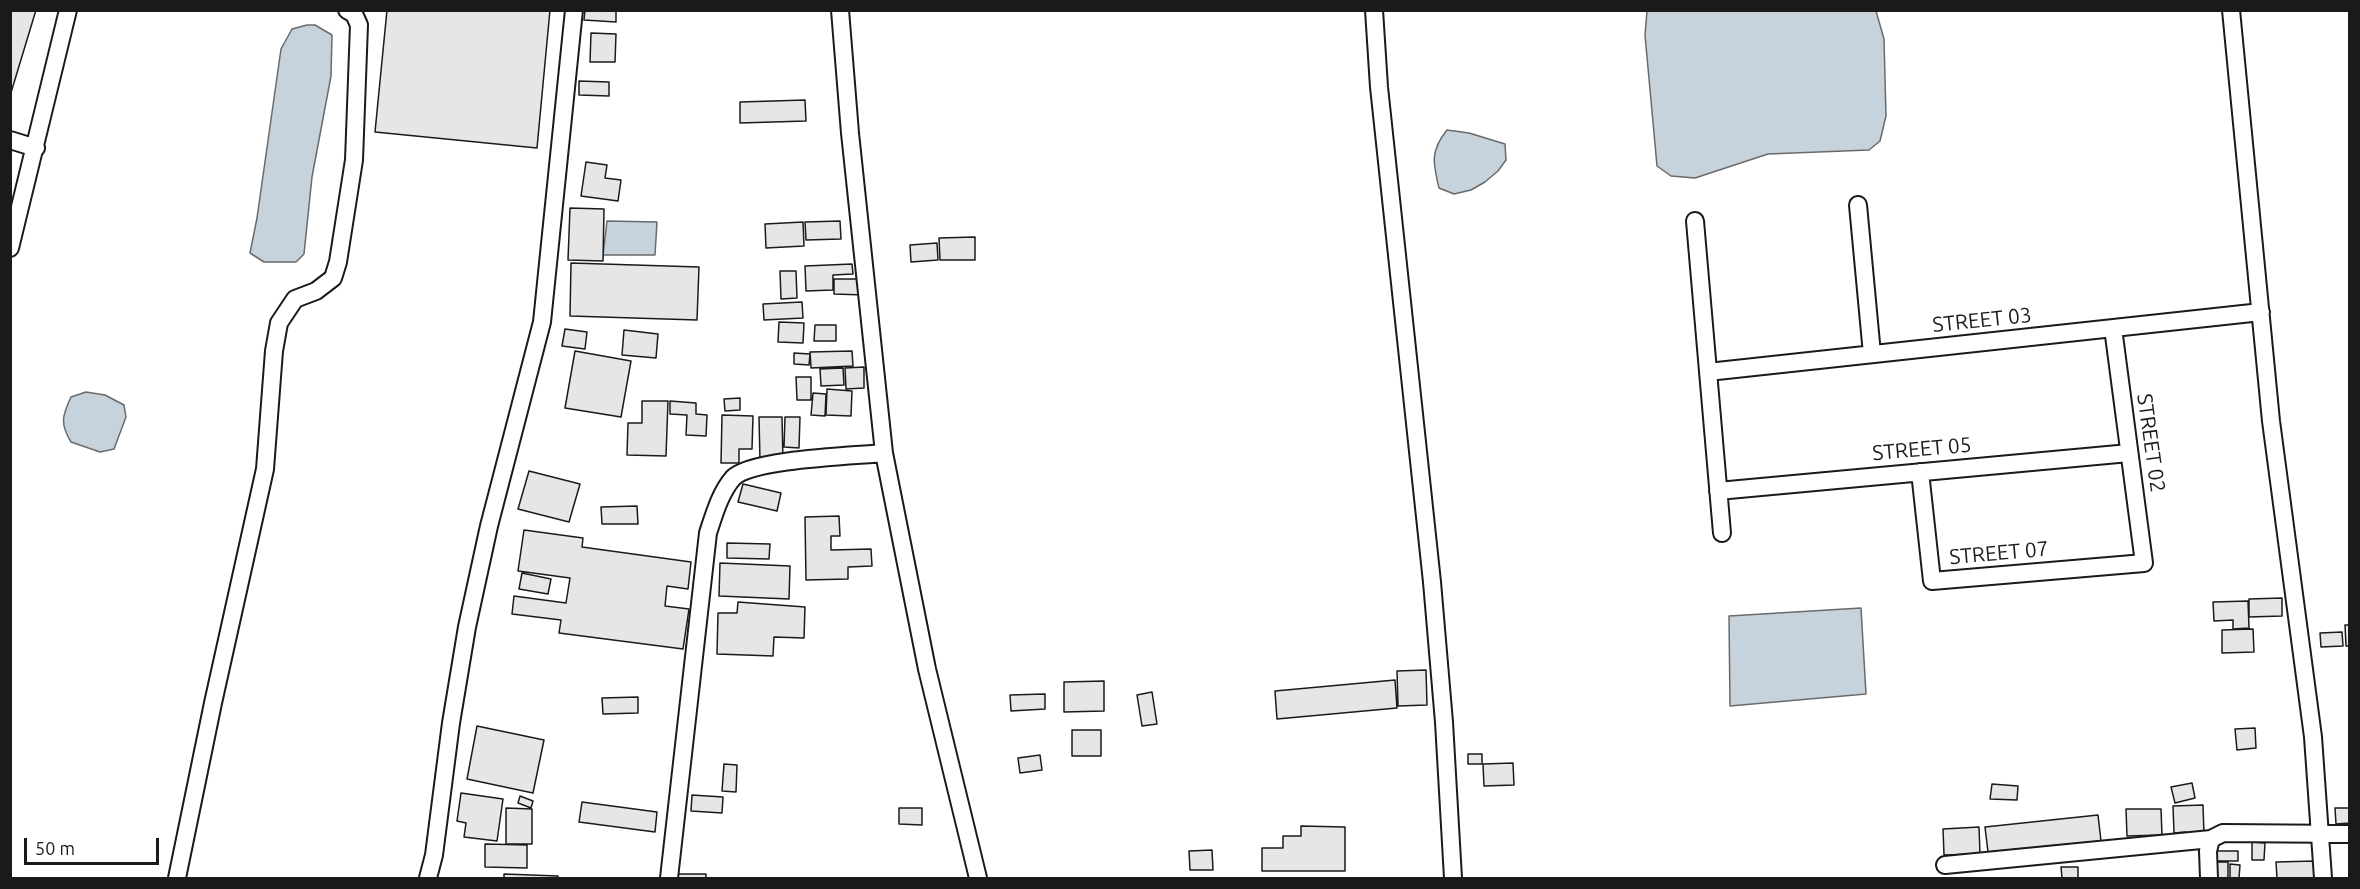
<!DOCTYPE html>
<style>
body{margin:0}
#map{position:relative;width:2360px;height:889px;overflow:hidden;background:#fff;font-family:Ubuntu,sans-serif}
canvas{display:block}
.frame{position:absolute;inset:0;border:12px solid #1a1a1a;pointer-events:none}
.scale{position:absolute;left:24px;top:838px;width:135px;height:27px;box-sizing:border-box;border:3px solid #1a1a1a;border-top:0;padding-left:8px;font-size:18px;line-height:21px;white-space:nowrap;color:#1a1a1a;-webkit-text-stroke:4px #fff;paint-order:stroke}
</style>
<div id="map">
<canvas width="2360" height="889"></canvas>
<div class="frame"></div>
<div class="scale">50 m</div>
</div>
<script>
const c = document.querySelector('canvas').getContext('2d');
c.lineJoin = 'round';
function fillPath(path, color) { c.fillStyle = color; c.fill(path, 'evenodd'); }
function stroke(path, color, width, dash) { c.strokeStyle = color; c.lineWidth = width; c.lineCap = dash ? 'butt' : 'round'; c.setLineDash(dash || []); c.stroke(path); }
function drawText(font, color, halo, rows, align = 'center') {
  c.font = font + ' Ubuntu,sans-serif'; c.lineWidth = 4.5; c.setLineDash([]); c.textBaseline = 'middle'; c.strokeStyle = halo; c.fillStyle = color; for (const [text, x, y, turn = 0] of rows) {
    c.save(); c.translate(x, y); c.rotate((+turn || 0) * Math.PI / 180); c.textAlign = isNaN(turn) ? turn : align; if (halo) c.strokeText(text, 0, 0); c.fillText(text, 0, 0); c.restore();
  }
}
const water = new Path2D(`
 M1647 11H1876L1884 39 1886 116 1880 141 1869 150 1768 154 1695 178 1671 176 1657 166 1645 35Z
 M307 25H315L332 35 331 76 312 177 304 254 296 262H264L250 253 257 218 281 49 292 29Z
 M1447 130 1469 133 1505 144 1506 160 1498 171 1485 182 1471 190 1454 194 1439 188C1433 163 1430 151 1447 130Z
 M607 221 657 222 655 255H603Z
 M86 392 105 395 124 405 126 417 114 449 100 452 71 442C60 424 62 416 71 397Z
 M1861 608 1866 694 1730 706 1729 616Z`);
fillPath(water, '#c6d2dc');
stroke(water, '#6a6a6a', 1.5);
const building = new Path2D(`
 M10 10H36L10 96Z
 M387 10H550L537 148 375 132Z
 M585 10H616V22L584 20Z
 M591 33 616 34 615 62H590Z
 M579 81 609 82V96L579 95Z
 M805 100 806 121 740 123V102Z
 M586 162 607 165 605 178 621 180 618 201 581 196Z
 M570 208 604 209 603 261 568 260Z
 M840 221 841 239 806 240 805 222Z
 M803 222 804 246 766 248 765 224Z
 M975 237V260H940L939 238Z
 M937 243 938 260 911 262 910 245Z
 M571 263 699 267 697 320 570 316Z
 M852 264 853 274 833 275V290L806 291 805 266Z
 M780 271H796L797 298 781 299Z
 M834 279H864V295L834 294Z
 M802 302 803 318 764 320 763 304Z
 M779 322 804 323 803 343 778 342Z
 M815 325H836V341H814Z
 M565 329 587 332 585 349 562 346Z
 M624 330 658 334 656 358 622 355Z
 M575 351 631 361 621 417 565 408Z
 M852 351 853 366 811 368 810 352Z
 M794 353 810 354 809 365 794 364Z
 M864 367V388L846 389 845 368Z
 M843 368 844 385 821 386 820 369Z
 M796 377H811V400H797Z
 M827 389 852 391 851 416 826 415Z
 M813 393 826 394 825 416 811 415Z
 M740 398V410L725 411 724 399Z
 M642 401H668L666 456 627 455 628 423H642Z
 M670 401 696 403V414L707 415 706 436 686 435 687 415 670 414Z
 M722 415 753 416 752 449H739V463H721Z
 M759 417H782L783 461H760Z
 M785 417H800L799 448 784 447Z
 M529 471 580 484 569 522 518 509Z
 M743 484 781 493 777 511 738 502Z
 M637 506 638 524H602L601 507Z
 M839 516 840 536H831V550L871 549 872 566 848 567V579L806 580 805 517Z
 M524 530 583 538 582 547 691 562 688 589 667 586 665 606 689 609 683 649 559 633 561 620 512 614 514 596 566 603 570 578 518 571Z
 M727 543 770 544 769 559 727 558Z
 M720 563 790 566 789 599 719 596Z
 M522 573 551 579 548 594 519 589Z
 M2282 598V616L2249 617V599Z
 M2248 601 2249 628 2233 629V620L2214 621 2213 602Z
 M738 602 805 607 804 638 774 637 773 656 717 654 718 613H737Z
 M2345 625H2350V646H2346Z
 M2253 629 2254 652 2222 653V630Z
 M2342 632 2343 646 2321 647 2320 633Z
 M1426 670 1427 705 1398 706 1397 671Z
 M1395 680 1397 708 1277 719 1275 691Z
 M1104 681V711L1064 712V682Z
 M1152 692 1157 724 1142 726 1137 695Z
 M1045 694V709L1011 711 1010 695Z
 M638 697V713L603 714 602 698Z
 M477 726 544 740 533 793 467 779Z
 M2255 728 2256 748 2237 750 2235 729Z
 M1072 730H1101V756H1072Z
 M1468 754H1482V764H1468Z
 M1040 755 1042 770 1020 773 1018 758Z
 M1513 763 1514 785 1484 786 1483 764Z
 M724 764 737 765 736 792 722 791Z
 M2192 783 2195 798 2175 803 2171 787Z
 M1992 784 2018 786 2017 800 1990 799Z
 M461 793 503 799 497 841 464 837 466 823 457 821Z
 M692 795 723 797 722 813 691 811Z
 M520 796 533 801 531 808 518 803Z
 M582 802 657 812 655 832 579 822Z
 M2203 805 2204 835 2186 836V832L2174 833 2173 806Z
 M506 808 532 809V844H506Z
 M899 808H922V825L899 824Z
 M2335 808H2350V823L2336 824Z
 M2126 809H2161L2162 835 2127 836Z
 M2098 815 2101 841 1988 852 1985 827Z
 M1301 826 1345 827V871H1262V848H1283V836H1301Z
 M1979 827 1980 854 1944 855 1943 829Z
 M2252 842 2265 843 2264 860H2252Z
 M485 844 527 845V868L485 867Z
 M1212 850 1213 870H1190L1189 851Z
 M2217 851H2238V861H2217Z
 M2315 861V878H2277L2276 862Z
 M2216 862H2228V878H2216Z
 M2230 864 2240 865 2239 878H2230Z
 M2061 867H2078V878H2062Z
 M504 874 558 876V878H504Z
 M678 874H706V878H678Z`);
fillPath(building, '#e6e6e6');
stroke(building, '#1a1a1a', 1.5);
const street = new Path2D(`
 M840 10 850 133 884 453 927 669 978 878
 M1374 10 1379 87 1432 582 1444 722 1453 878
 M2231 10 2271 421 2313 737 2323 878
 M10 140 36 148
 M1858 205 1872 354
 M1695 221 1722 533
 M10 248 68 10
 M1708 372 2261 312
 M1920 472 1932 581 2144 563 2113 328
 M1718 491 2129 453
 M1945 865 2211 839
 M177 878 213 703 265 469 274 351 279 323 295 299 316 291 333 278 338 262 354 160 359 25 354 14 347 10
 M428 878 434 855 451 723 467 627 489 526 542 322 574 10
 M669 878 708 533C714 515 720 493 733 478 751 459 854 456 884 453
 M2209 878 2208 851 2211 839 2223 833 2350 834`);
stroke(street, '#1a1a1a', 20);
stroke(street, '#fff', 16);
drawText('21px', '#1a1a1a', '#fff', [
 ["STREET 03",1982,320,-6],
 ["STREET 02",2151,443,82],
 ["STREET 05",1922,449,-5],
 ["STREET 07",1999,553,-5]
]);
</script>
